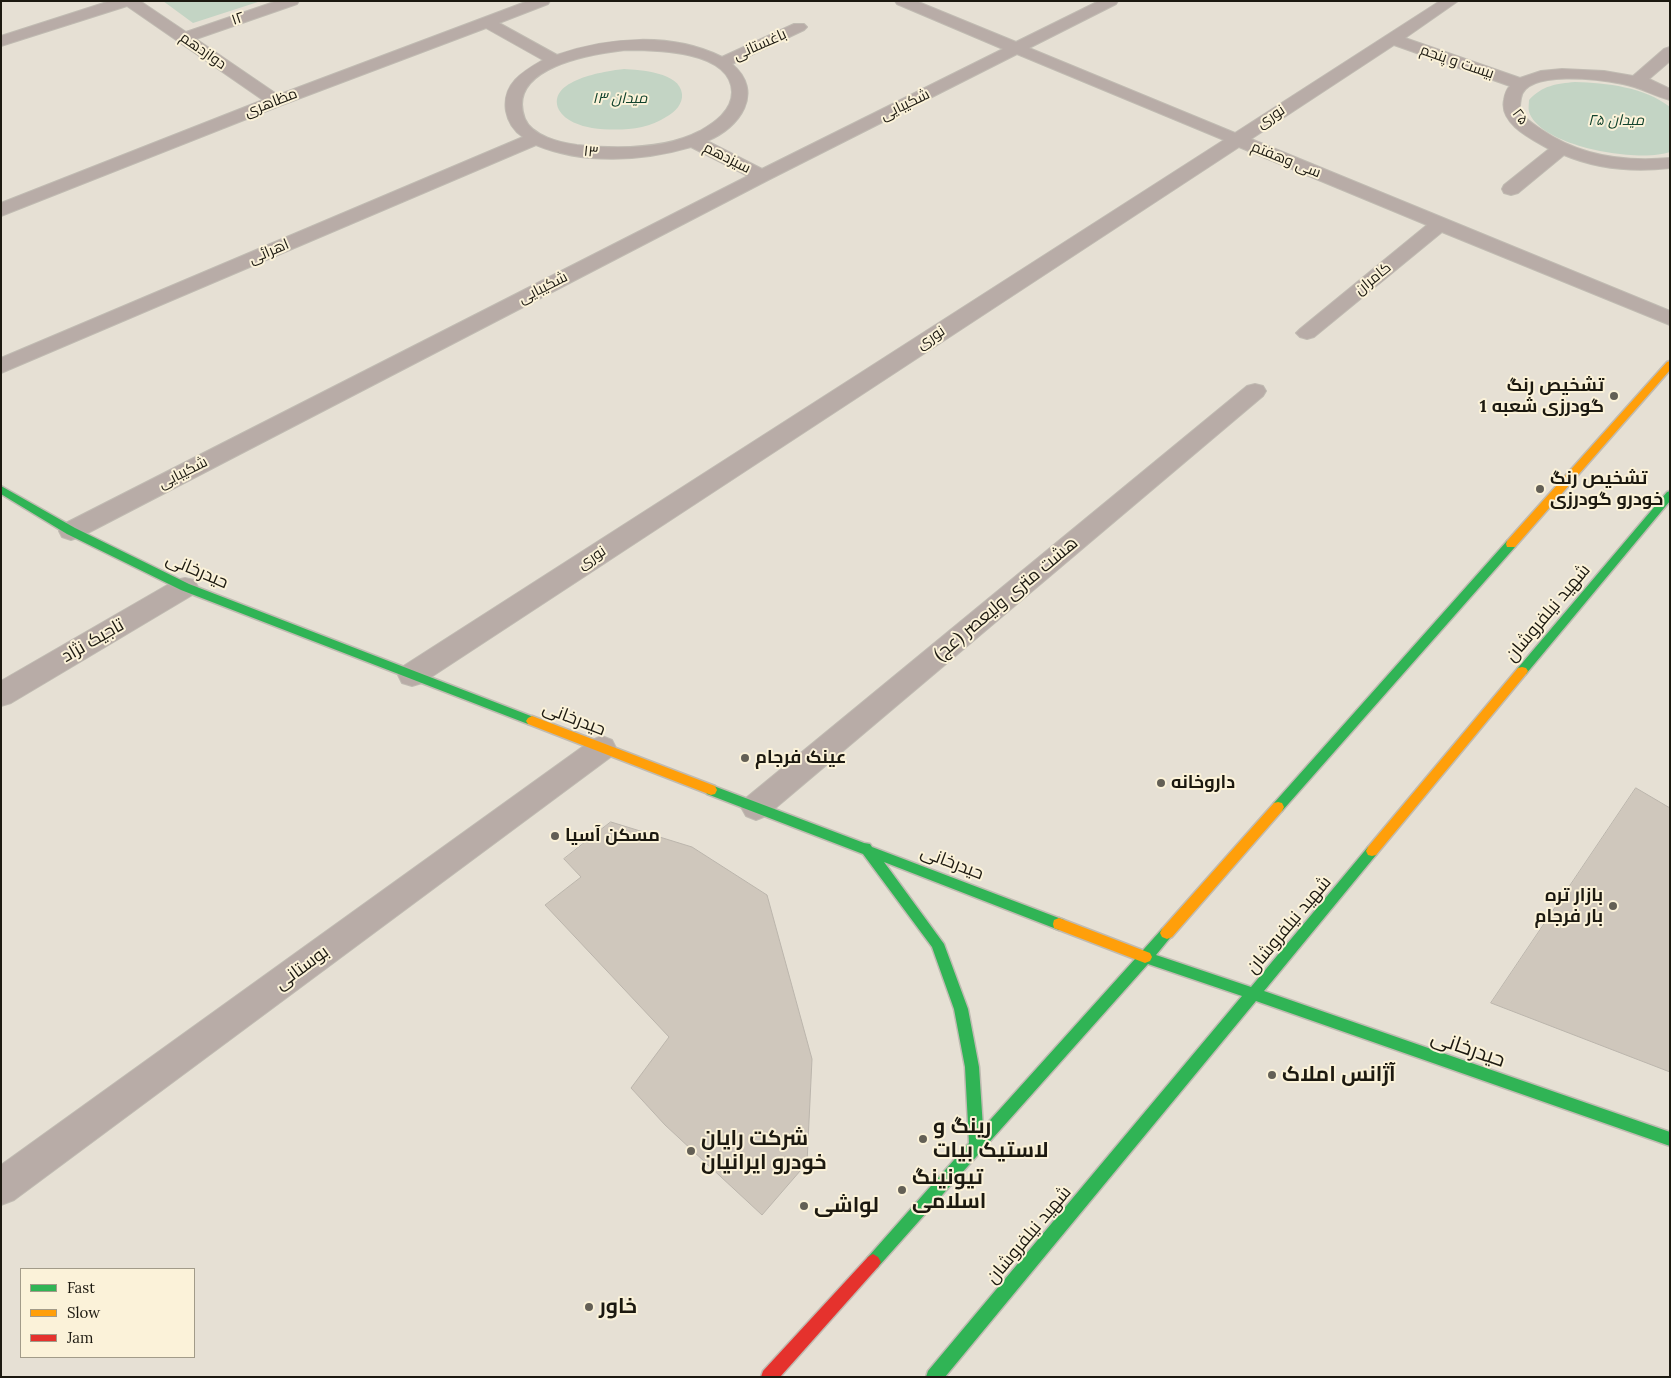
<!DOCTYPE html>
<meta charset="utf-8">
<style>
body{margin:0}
#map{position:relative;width:1671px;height:1378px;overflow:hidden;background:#e6e0d4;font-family:Lora,serif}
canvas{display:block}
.frame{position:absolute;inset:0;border:2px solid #1c1910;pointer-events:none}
.legend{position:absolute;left:20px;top:1268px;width:175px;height:90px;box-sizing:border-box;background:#fbf2d9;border:1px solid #a29b89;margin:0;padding:6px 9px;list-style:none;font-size:15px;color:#1c1910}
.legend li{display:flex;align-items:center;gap:10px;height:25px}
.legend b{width:25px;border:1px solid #a29b89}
</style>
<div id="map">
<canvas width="1671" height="1378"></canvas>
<div class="frame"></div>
<ul class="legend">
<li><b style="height:6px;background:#30b455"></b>Fast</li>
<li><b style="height:6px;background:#ff9f0a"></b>Slow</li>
<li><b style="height:6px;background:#e5322d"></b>Jam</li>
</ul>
</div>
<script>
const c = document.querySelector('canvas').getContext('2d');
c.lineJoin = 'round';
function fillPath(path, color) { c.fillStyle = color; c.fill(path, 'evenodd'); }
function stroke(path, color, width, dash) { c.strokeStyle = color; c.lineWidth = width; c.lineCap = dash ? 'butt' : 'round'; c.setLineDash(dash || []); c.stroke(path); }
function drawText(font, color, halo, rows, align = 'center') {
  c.font = font + ' Lora,Cairo,serif'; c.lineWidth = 4; c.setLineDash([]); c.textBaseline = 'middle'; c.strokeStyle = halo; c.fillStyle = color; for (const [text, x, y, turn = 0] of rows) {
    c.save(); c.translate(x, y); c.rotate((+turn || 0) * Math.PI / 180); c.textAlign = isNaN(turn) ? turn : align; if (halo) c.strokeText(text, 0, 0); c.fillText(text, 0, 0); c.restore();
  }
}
fillPath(new Path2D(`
 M163 1H261L193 23Z
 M624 69C640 70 680 72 682 94 683 104 675 112 666 117 645 131 615 131 592 128 581 126 565 121 559 110 545 80 606 71 624 69Z
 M1575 82C1607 83 1644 87 1670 107V152C1639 163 1541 147 1529 112 1528 108 1529 103 1529 100 1543 85 1556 84 1575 82Z`), '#c3d4c4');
const building = new Path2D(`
 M1636 788 1670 808V1072L1491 1003Z
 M611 822 692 847 767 895 812 1059 807 1163 762 1215 665 1125 631 1088 669 1037 545 905 581 877 564 859Z`);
fillPath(building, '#cfc7bc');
stroke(building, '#bbb5ac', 1);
const street = new Path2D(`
 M110 1H140L186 32 277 1H299L297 4 196 39 278 95 528 1H550L548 4 499 23 557 55C608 37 672 32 722 57L794 24H804L807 27 804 30 732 64C765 92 740 128 707 141L762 169 1003 49 897 4 895 1H916L1016 42 1099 1H1118L1116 4 1029 48 1235 133 1440 1H1458L1405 38 1520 78 1541 71 1562 69 1604 71 1633 76 1664 49 1670 47V61L1649 79 1670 89V100C1654 96 1640 87 1623 84 1602 80 1526 69 1521 98 1520 104 1519 108 1522 113 1526 120 1535 125 1542 130 1580 156 1625 162 1670 158V168C1634 172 1597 169 1564 155L1518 193 1511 195 1504 193 1502 189 1504 185 1549 149C1532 139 1499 124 1504 100 1505 94 1506 90 1510 86L1394 45 1251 139 1670 311V325L1442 232 1314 337 1307 339 1300 337 1296 333 1300 329 1427 225 1239 147 422 683 412 686 402 683 398 675 402 667 1224 140 1017 54 768 180 80 537 71 540 62 537 59 531 62 525 748 176 691 147C643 161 584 165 536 145L1 373V358L523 137C514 131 508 122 506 111 502 84 522 72 543 60L486 28 282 105 1 216V203L263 100 127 6 1 46V36ZM625 50C654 50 731 50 732 92 732 111 714 123 700 131 664 150 616 149 577 145 561 143 532 136 525 119 505 67 592 54 625 50Z
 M1255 384 1263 386 1266 391 1263 396 766 816 756 820 746 816 741 807 746 798 1247 386Z
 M185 578 194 580 198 587 194 594 11 703 1 706V681L176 580Z
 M602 736 612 740 616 748 612 756 14 1200 1 1205V1165L592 740Z`);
const fast = new Path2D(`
 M1 486 75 528 189 584 536 718 538 721 536 724H528L181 590 67 534 1 494Z
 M1670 491V501L1526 674H1518L1516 671 1518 668 1667 492Z
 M1511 540 1515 541 1516 544 1515 547 1282 811 1278 812 1274 811 1272 807 1274 803 1507 541Z
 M711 785 864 843 870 844 872 847 1064 920 1065 924 1064 928 1059 930 884 862 944 944 968 1009 979 1067 983 1128 1162 929 1167 927 1172 929 1174 933 1156 955 1251 987 1368 847 1372 846 1376 847 1378 851 1376 855 1264 991 1670 1132V1146L1256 1001 945 1377H926L928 1371 1242 996 1148 964 878 1267 873 1270 868 1267 865 1262 868 1257 969 1143 965 1067 954 1009 932 947 863 854 707 794 705 790 707 786Z`);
const slow = new Path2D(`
 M1670 361V370L1515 547H1507L1506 544 1507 541 1667 362Z
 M1522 667 1526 668 1528 671 1526 674 1376 855 1372 856 1368 855 1366 851 1368 847 1518 668Z
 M532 716 715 786 717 790 715 794 711 795 528 724 526 721 528 718Z
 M1278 802 1282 803 1284 807 1282 811 1172 937 1167 939 1162 937 1160 933 1162 929 1274 803Z
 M1059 918 1150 953 1152 957 1150 961 1145 963 1054 928 1053 924 1054 920Z`);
const jam = new Path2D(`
 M873 1254 878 1257 881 1262 878 1267 780 1377H761L763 1371 868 1257Z`);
stroke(street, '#c0bbb2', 2);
stroke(fast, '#c0bbb2', 3);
stroke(slow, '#c0bbb2', 3);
stroke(jam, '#c0bbb2', 3);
fillPath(street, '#b8aca7');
fillPath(fast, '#30b455');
fillPath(slow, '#ff9f0a');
fillPath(jam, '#e5322d');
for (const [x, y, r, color] of [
 [1614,396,5,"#635f55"],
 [1540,489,5,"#635f55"],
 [745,758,5,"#635f55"],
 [1161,783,5,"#635f55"],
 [555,836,5,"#635f55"],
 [1613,906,5,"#635f55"],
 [1272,1075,5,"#635f55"],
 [923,1139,5,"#635f55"],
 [691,1151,5,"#635f55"],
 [902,1190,5,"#635f55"],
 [804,1206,5,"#635f55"],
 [589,1307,5,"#635f55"]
]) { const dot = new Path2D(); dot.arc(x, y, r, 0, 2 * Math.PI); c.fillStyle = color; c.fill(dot); stroke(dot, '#fbf2d9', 2); }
drawText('15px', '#1c1910', '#fbf2d9', [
 ["۱۲",238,19,-19],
 ["باغستانی",760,45,-24],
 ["دوازدهم",203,51,35],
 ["بیست و پنجم",1457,62,19],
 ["مظاهری",271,103,-21],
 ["شکیبایی",905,105,-26],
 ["نوری",1271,117,-33],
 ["۲۵",1520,117,53],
 ["۱۳",591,152,6],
 ["سیزدهم",727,158,27],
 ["سی وهفتم",1286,160,22],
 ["اهرائی",269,252,-23],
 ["کامران",1373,279,-39],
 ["شکیبایی",543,288,-27],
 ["نوری",931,338,-33],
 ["شکیبایی",183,473,-27],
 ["نوری",592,558,-33]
]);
drawText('italic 15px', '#0f412b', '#fbf2d9', [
 ["میدان ۱۳",620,99],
 ["میدان ۲۵",1616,121]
]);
drawText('bold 18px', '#1c1910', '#fbf2d9', [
 ["تشخیص رنگ",1604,386,"right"],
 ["گودرزی شعبه 1",1604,407,"right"],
 ["تشخیص رنگ",1550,479],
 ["خودرو گودرزی",1550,500],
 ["عینک فرجام",755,758],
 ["داروخانه",1171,783],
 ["مسکن آسیا",565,836],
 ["بازار تره",1603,896,"right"],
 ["بار فرجام",1603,917,"right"]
], 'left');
drawText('18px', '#1c1910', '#fbf2d9', [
 ["حیدرخانی",197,571,23],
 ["هشت متری ولیعصر (عج)",1006,599,-40],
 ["شهید نیلفروشان",1548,613,-50],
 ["تاجیک نژاد",93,641,-30],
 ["حیدرخانی",574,719,21],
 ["حیدرخانی",952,863,21],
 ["شهید نیلفروشان",1289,925,-50],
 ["بوستانی",302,968,-36],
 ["شهید نیلفروشان",1029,1235,-50]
]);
drawText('21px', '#1c1910', '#fbf2d9', [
 ["حیدرخانی",1468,1049,19]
]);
drawText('bold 21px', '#1c1910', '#fbf2d9', [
 ["آژانس املاک",1282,1075],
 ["رینگ و",933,1127],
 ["لاستیک بیات",933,1151],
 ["شرکت رایان",701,1139],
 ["خودرو ایرانیان",701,1163],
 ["تیونینگ",912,1178],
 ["اسلامی",912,1202],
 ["لواشی",814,1206],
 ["خاور",599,1307]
], 'left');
</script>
